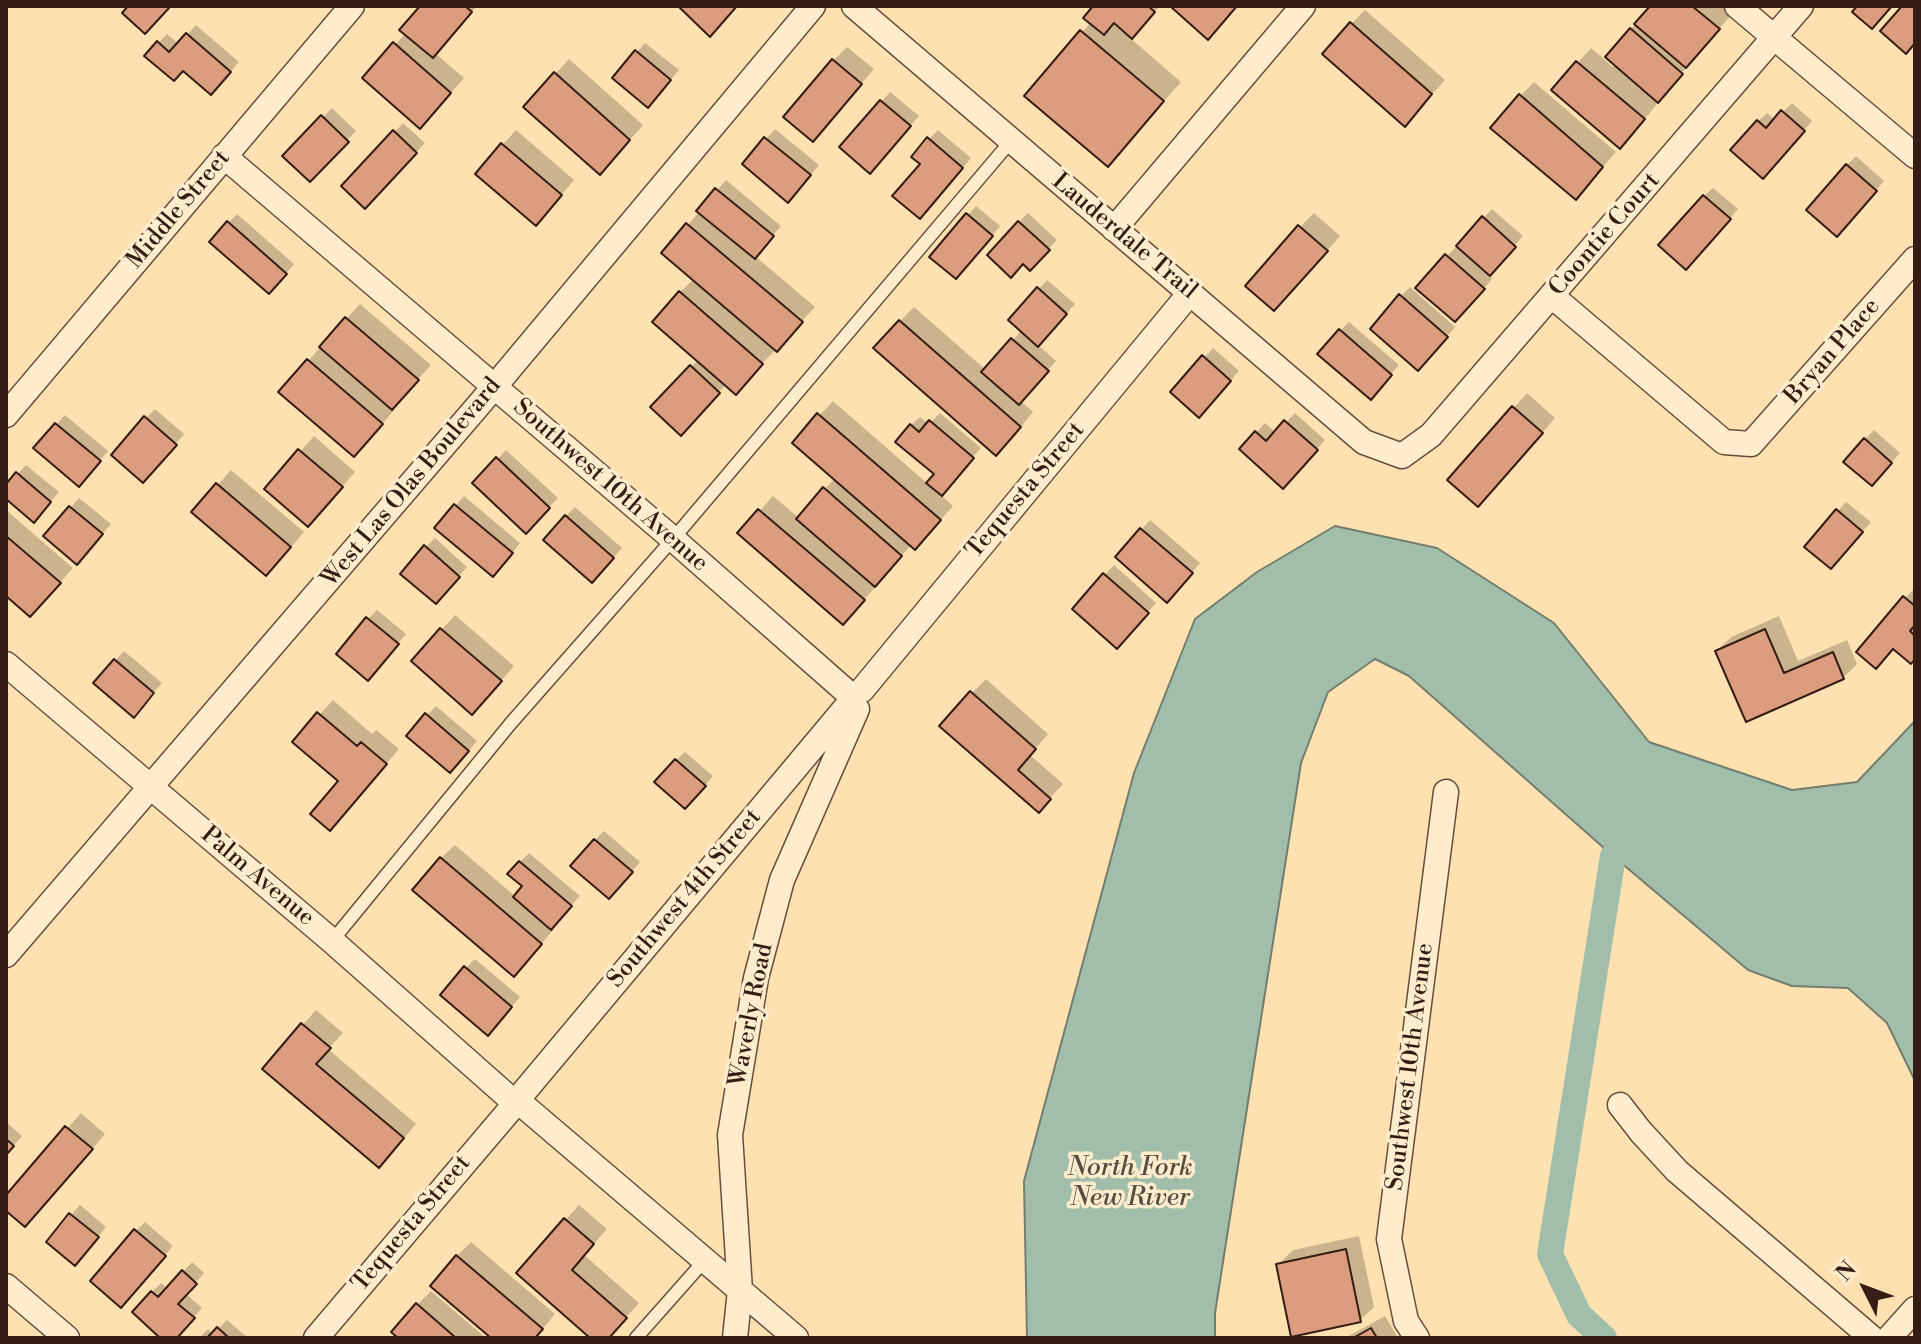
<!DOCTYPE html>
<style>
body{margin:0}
#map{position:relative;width:1921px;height:1344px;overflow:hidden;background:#fee1b1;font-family:"Libre Bodoni",serif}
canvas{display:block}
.frame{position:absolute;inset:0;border:8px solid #351d15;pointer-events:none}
.north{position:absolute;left:1825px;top:1248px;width:80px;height:80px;-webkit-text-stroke:6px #feeccc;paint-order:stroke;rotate:312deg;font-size:22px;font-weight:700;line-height:32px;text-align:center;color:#351d15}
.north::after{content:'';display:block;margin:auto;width:28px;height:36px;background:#351d15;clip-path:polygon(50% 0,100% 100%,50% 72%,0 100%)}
</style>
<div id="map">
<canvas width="1921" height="1344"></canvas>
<div class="frame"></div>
<div class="north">N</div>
</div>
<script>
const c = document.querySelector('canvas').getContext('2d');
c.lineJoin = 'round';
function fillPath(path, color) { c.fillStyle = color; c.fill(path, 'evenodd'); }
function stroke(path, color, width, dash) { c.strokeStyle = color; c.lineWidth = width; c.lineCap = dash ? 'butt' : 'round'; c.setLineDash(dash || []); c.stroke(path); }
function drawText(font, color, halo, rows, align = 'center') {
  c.font = font + ' "Libre Bodoni",serif'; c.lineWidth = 7; c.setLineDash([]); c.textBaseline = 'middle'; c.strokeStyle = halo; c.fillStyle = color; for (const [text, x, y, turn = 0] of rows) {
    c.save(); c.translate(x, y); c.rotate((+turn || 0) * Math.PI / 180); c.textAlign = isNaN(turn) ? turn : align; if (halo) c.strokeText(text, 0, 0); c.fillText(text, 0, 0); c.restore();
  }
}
const water = new Path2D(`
 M1335 526 1437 548 1554 623 1649 742 1792 790 1857 782 1915 721V1081L1887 1023 1848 988 1792 986 1748 970 1613 856 1409 676 1375 659 1328 692 1301 763 1215 1313V1338H1027L1024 1181 1134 773 1195 619 1257 572Z`);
fillPath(water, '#a0beaa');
stroke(water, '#757e6e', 2);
fillPath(new Path2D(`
 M422 6H477L435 53 464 78 434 112 364 78 406 33Z
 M1096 6H1160L1130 38 1181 82 1108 165 1027 96 1091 22Z
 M1652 6H1722L1732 14 1656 103 1657 104 1634 132 1554 90 1591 48 1613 67 1631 29Z
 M1365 10 1445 80 1418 110 1351 24Z
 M196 25 239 62 220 84 147 55 167 34 179 44Z
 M645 43 679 70 657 96 637 52Z
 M847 47 874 69 813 140 833 61Z
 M569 59 643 125 613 159 526 106Z
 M1534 82 1616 152 1589 183 1520 96Z
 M890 92 919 116 879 163 842 147Z
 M1792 103 1812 121 1772 167 1758 121 1767 113 1775 120Z
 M332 108 356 131 310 179 285 156Z
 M403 123 425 143 365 206 344 186Z
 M775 129 819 165 797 191 744 164Z
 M516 130 574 180 549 209 478 173Z
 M938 130 971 158 929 208 923 164 929 139Z
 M1856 156 1884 181 1846 225 1847 165Z
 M726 180 781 226 755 256 815 307 749 378 726 384 681 433 653 407 698 360 680 292 694 279 688 225Z
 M1713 188 1738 209 1695 258 1704 196Z
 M976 206 1000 226 965 268 968 215Z
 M1492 209 1523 236 1489 275 1492 279 1464 311 1418 287Z
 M1028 213 1057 240 1039 259 1019 222Z
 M1314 213 1340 236 1288 295 1300 227Z
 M237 214 294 264 278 283 228 223Z
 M1047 280 1075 304 1038 345 1056 361 1021 401 1033 412 1010 440 900 321 914 307 986 370 1022 330 1039 289Z
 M1410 287 1455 327 1427 360 1401 296Z
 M360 304 431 365 393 407 395 409 368 441 308 361Z
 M1349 322 1399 365 1379 388 1340 331Z
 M1213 348 1239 371 1208 406 1173 392Z
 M1527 393 1555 418 1492 491 1450 480Z
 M833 401 928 484 937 474 911 425 920 417 929 424 940 413 981 448 940 494 953 506 929 533 912 544 857 608 740 533 773 496 799 518 835 478 795 442Z
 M155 409 184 434 152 471 146 418Z
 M1295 413 1325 440 1292 477 1242 448 1265 423 1276 433Z
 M65 415 108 451 87 476 36 448Z
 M1874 430 1900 453 1880 475 1865 439Z
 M314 436 355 472 322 510 267 489Z
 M506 450 558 498 526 531 475 483Z
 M26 465 59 492 43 511 6 496V487Z
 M231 470 304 532 280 560 194 512Z
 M464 496 520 543 502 566 437 527Z
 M79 498 111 524 86 554 46 536Z
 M1846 502 1871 522 1840 558 1838 511Z
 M575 507 622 548 601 571 566 516Z
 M6 510 73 568 44 601 6 593Z
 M1150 520 1200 563 1176 591 1117 557Z
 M435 538 467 567 444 593 426 547Z
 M1114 565 1156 603 1126 637 1074 608Z
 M1914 589 1915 657 1911 661 1905 598Z
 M377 610 406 634 377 670 368 619Z
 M455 615 514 666 486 698 413 661Z
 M1779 616 1798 661 1847 640 1857 664 1843 678 1747 719 1717 651 1731 637Z
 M124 651 162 683 142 706 96 682Z
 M986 679 1048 734 1030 755 1063 784 1039 810 972 693Z
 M333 700 372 734 376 730 399 749 343 815 341 781 295 742Z
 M436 706 477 741 459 762 427 715Z
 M685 752 713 776 694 798 676 760Z
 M604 831 640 862 618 887 595 840Z
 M455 845 516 897 525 886 520 862 529 853 580 896 551 927 554 929 527 961 441 858Z
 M475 959 520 997 497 1024 466 968Z
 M316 1010 343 1033 328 1049 416 1124 393 1151 265 1068Z
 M81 1113 105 1134 39 1211 6 1208V1198Z
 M6 1122 22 1136 6 1154Z
 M80 1205 106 1227 84 1254 48 1241Z
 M579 1205 607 1229 584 1255 639 1303 607 1338H593L519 1272Z
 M145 1222 173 1246 129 1296 136 1231Z
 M1359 1236 1374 1307 1360 1320 1279 1264 1293 1250Z
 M471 1242 555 1314 535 1338H494L457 1256Z
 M192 1262 204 1273 186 1294 202 1308 176 1338H163L152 1292 161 1283 168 1289Z
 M431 1291 486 1338H401L417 1305Z
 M1385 1316 1398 1338H1345Z
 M227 1320 248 1338H199L208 1329 213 1334Z`), '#0003');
stroke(new Path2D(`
 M1604 1338 1579 1315 1550 1254 1613 856`), '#a0beaa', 26);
const building = new Path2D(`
 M128 6H167L169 8 145 34 122 13Z
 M420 6H465L472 12 433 58 399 30Z
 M678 6H737L710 37Z
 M1093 6H1148L1155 12 1132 39 1114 23 1104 35 1083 18Z
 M1170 6H1237L1208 40Z
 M1650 6H1692L1720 29 1686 68 1634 24Z
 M1857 6H1892L1872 29 1852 12Z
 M1902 6H1915V43L1906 54 1880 31Z
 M1350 22 1432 94 1405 127 1322 54Z
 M1630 28 1683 74 1658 103 1605 57Z
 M1080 30 1164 101 1108 167 1024 96Z
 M186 33 231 72 211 95 183 71 174 81 144 56 157 41 169 52Z
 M393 42 451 93 420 129 362 78Z
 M635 50 671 80 648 108 612 78Z
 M832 59 862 84 813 142 783 117Z
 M1576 61 1645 119 1620 149 1551 90Z
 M554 72 630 140 600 175 523 107Z
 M1519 94 1603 167 1576 200 1490 128Z
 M880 100 911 126 870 174 839 147Z
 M1781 110 1805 131 1763 179 1730 150 1757 120 1766 128Z
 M321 115 349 142 310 182 282 156Z
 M393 130 417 153 365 209 341 186Z
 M764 137 811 175 788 203 742 164Z
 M927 137 963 168 920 219 892 196 920 164 911 157Z
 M501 143 562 195 536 226 475 174Z
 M1846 164 1877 191 1837 237 1806 210Z
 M715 188 774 236 755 259 696 211Z
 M1703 195 1731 219 1686 270 1658 245Z
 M966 213 993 236 956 279 929 257Z
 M1482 216 1516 247 1490 276 1456 246Z
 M227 221 287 274 269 294 209 242Z
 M1018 221 1050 250 1030 271 1023 264 1011 278 987 255Z
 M686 223 803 322 777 352 661 253Z
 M1298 225 1328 251 1274 311 1245 286Z
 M1445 254 1485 289 1455 322 1415 288Z
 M1037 287 1067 314 1038 347 1008 320Z
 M679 291 763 364 736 395 652 322Z
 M1399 294 1448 337 1418 371 1370 329Z
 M345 317 419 380 392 410 319 347Z
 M899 320 1021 427 996 456 873 348Z
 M1339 329 1392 375 1371 400 1317 354Z
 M1011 338 1049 371 1019 405 981 372Z
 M1202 355 1231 381 1199 418 1170 392Z
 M307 359 383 424 354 457 278 392Z
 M690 365 720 393 681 436 650 407Z
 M1512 406 1543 433 1478 507 1447 480Z
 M817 413 941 520 915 550 792 443Z
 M144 416 177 445 143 483 111 455Z
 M929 420 974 458 942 496 926 483 934 474 895 442 910 424 919 432Z
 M1284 420 1318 450 1283 489 1239 449 1255 431 1266 441Z
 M55 423 101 461 79 487 33 448Z
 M1864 438 1892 463 1872 486 1843 462Z
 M298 449 343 487 308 527 264 489Z
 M496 457 550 508 526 534 472 483Z
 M16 472 51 502 34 523 6 499V484Z
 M216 483 291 547 266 576 191 512Z
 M823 487 902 556 875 587 796 519Z
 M454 504 513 553 493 577 434 528Z
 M69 506 103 534 77 565 43 536Z
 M758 509 865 600 843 625 737 533Z
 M1836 509 1863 532 1831 569 1804 547Z
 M565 515 614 558 592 583 543 540Z
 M1140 528 1193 573 1167 603 1115 557Z
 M6 536 61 583 30 617 6 596Z
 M424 545 460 577 436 604 400 574Z
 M1103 573 1149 613 1117 649 1072 609Z
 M1903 596 1915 606V625L1910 631 1915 636V659L1911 664 1893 649 1876 669 1856 652Z
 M366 617 399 644 368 681 336 654Z
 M440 628 502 681 472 715 411 661Z
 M1765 629 1784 673 1833 652 1844 679 1746 722 1715 651Z
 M114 659 154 693 134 718 93 683Z
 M970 691 1036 749 1018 770 1051 799 1039 813 939 726Z
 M317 712 357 746 361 742 387 764 330 831 310 814 338 781 292 742Z
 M425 713 469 751 450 773 406 736Z
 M675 759 706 786 685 809 654 782Z
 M594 839 633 872 609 899 570 866Z
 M440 857 542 944 514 977 412 890Z
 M519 861 572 906 551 930 513 897 522 886 507 874Z
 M464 966 512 1007 488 1036 440 995Z
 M301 1023 331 1048 316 1064 404 1138 379 1168 262 1069Z
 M65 1126 93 1149 25 1227 6 1211V1195Z
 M6 1139 14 1146 6 1155Z
 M69 1213 99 1237 75 1266 46 1242Z
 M564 1218 594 1244 572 1270 627 1318 609 1338H590L516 1273Z
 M134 1229 166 1256 121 1308 90 1281Z
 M1346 1249 1361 1322 1291 1337 1276 1264Z
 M456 1255 543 1329 535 1338H491L430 1286Z
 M182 1270 197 1284 178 1304 195 1318 177 1338H160L132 1312 151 1291 158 1297Z
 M416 1303 456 1338H398L391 1332Z
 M217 1327 229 1338H207Z
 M1371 1328 1377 1338H1353Z`);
fillPath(building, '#dc9d7f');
stroke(building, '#351d15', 2);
const service = new Path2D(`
 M332 941 511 723 673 539 1011 141
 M636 1338 705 1260`);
const minor = new Path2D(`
 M854 6 1364 442 1402 456 1431 435 1801 6
 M1737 6 1915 156
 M224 156 673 539 848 693
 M1114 229 1303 6
 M1552 296 1724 442 1751 444 1915 259
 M6 415 352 6
 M6 664 332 941 506 1095
 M862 690 1190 293
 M6 955 495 386 813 6
 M523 1093 848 705
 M1620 1105 1641 1132 1677 1171 1872 1338
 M525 1107 796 1338
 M6 1286 67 1338
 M316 1338 509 1111
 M735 1338 740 1290 730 1135 756 978 782 880 857 709
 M1417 1338 1406 1321 1389 1239 1446 792
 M1889 1338 1915 1309`);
stroke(service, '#674e3c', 15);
stroke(minor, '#674e3c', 27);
stroke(service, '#feeccc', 12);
stroke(minor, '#feeccc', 24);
drawText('24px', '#351d15', '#feeccc', [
 ["Middle Street",179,210,-50],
 ["Coontie Court",1605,235,-49],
 ["Lauderdale Trail",1124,237,40],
 ["Bryan Place",1833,352,-49],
 ["West Las Olas Boulevard",412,483,-50],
 ["Southwest 10th Avenue",610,486,41],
 ["Tequesta Street",1026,491,-50],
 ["Palm Avenue",257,877,40],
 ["Southwest 4th Street",685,899,-50],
 ["Waverly Road",752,1015,-79],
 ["Southwest 10th Avenue",1411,1067,-83],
 ["Tequesta Street",412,1224,-50]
]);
drawText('italic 26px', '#554d42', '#feeccc', [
 ["North Fork",1130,1169],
 ["New River",1130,1199]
]);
</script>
